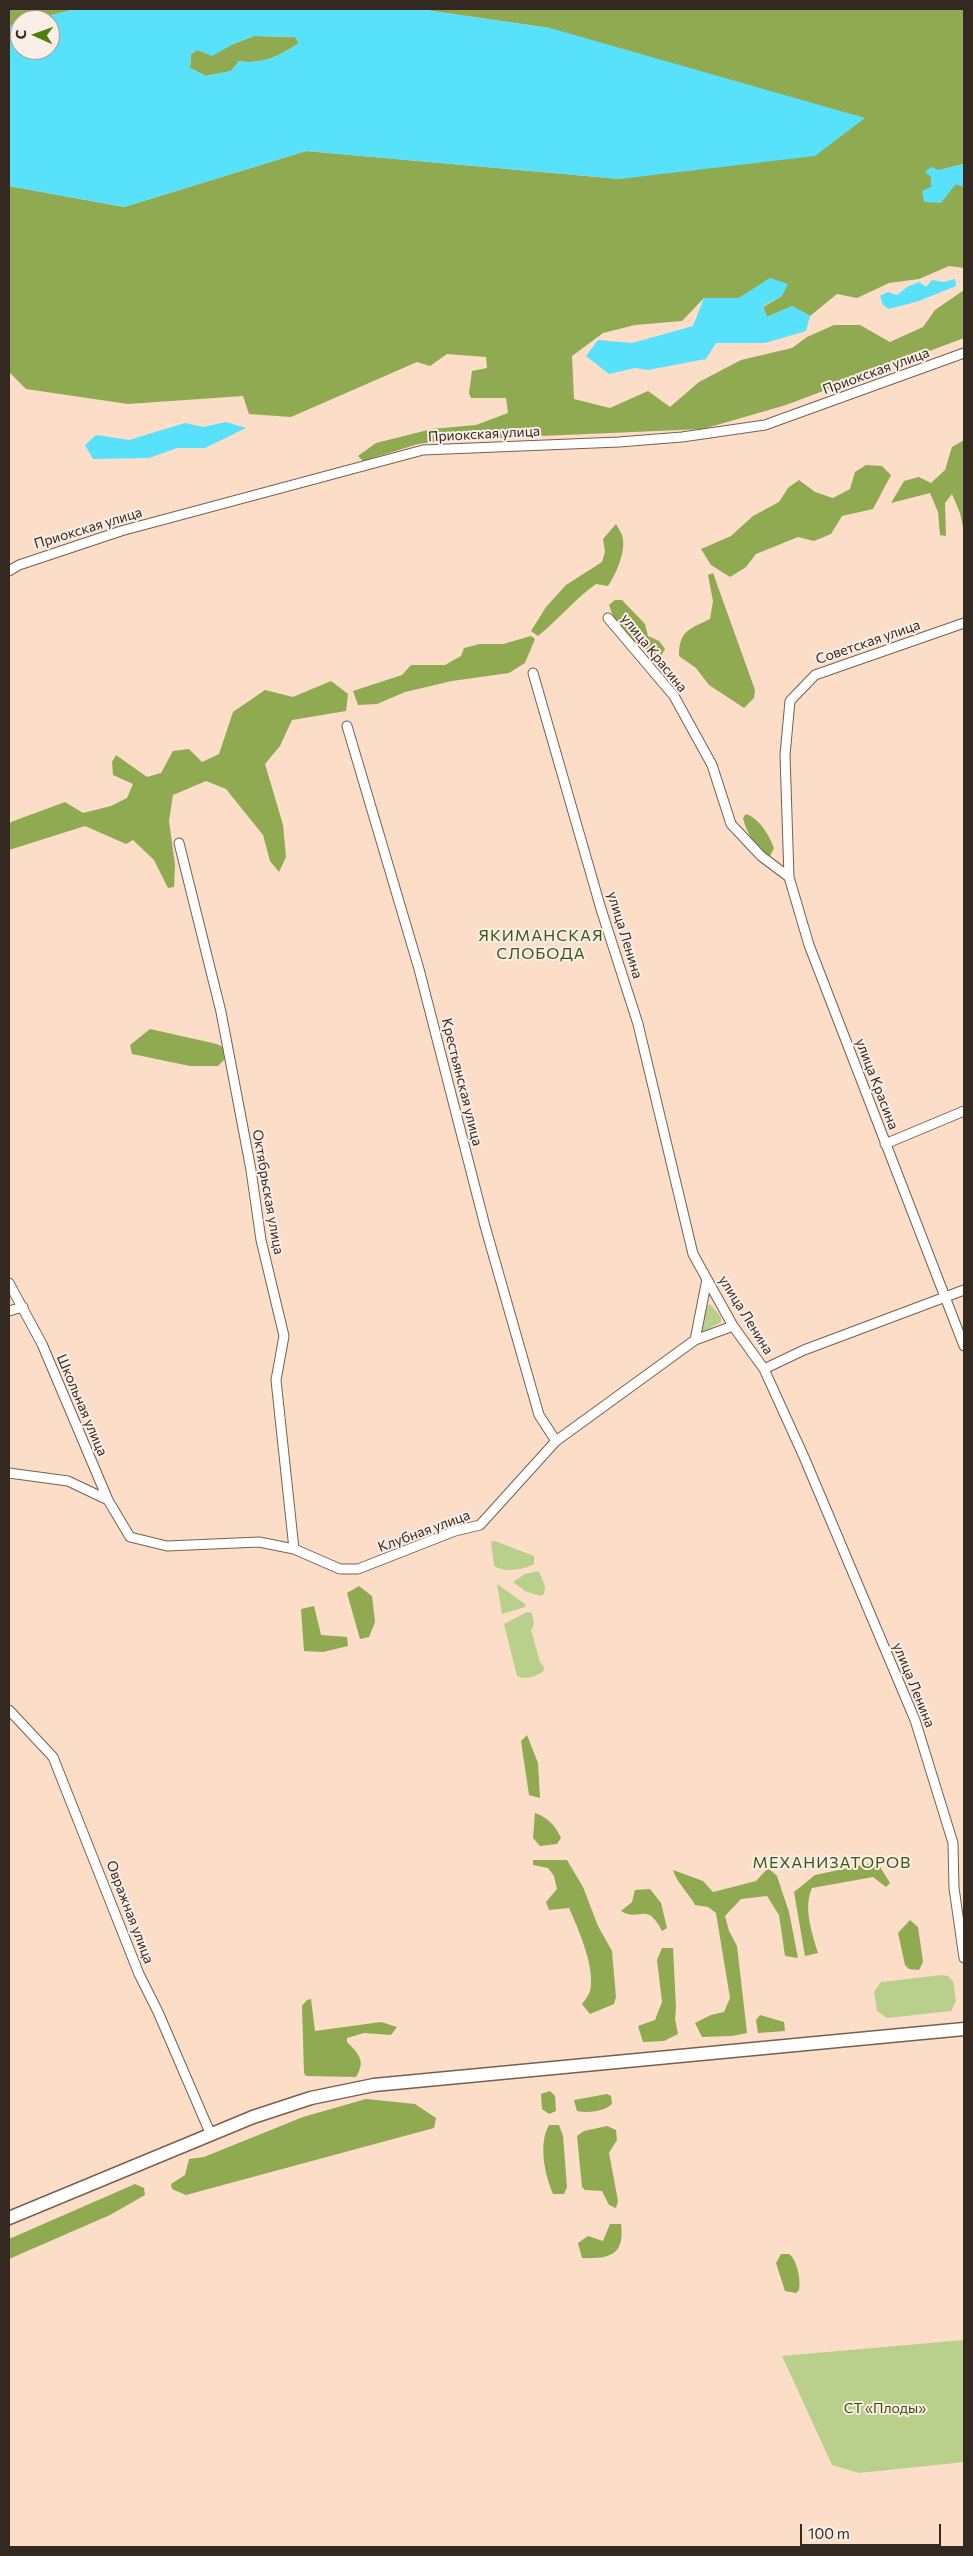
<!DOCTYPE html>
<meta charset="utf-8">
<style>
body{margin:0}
#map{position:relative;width:973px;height:2556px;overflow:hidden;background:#fbddc8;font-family:Commissioner,sans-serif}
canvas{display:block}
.frame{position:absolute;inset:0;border:10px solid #342921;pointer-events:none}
.north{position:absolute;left:10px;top:10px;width:50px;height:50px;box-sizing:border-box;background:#faeee6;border:1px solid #ab9f97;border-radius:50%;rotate:272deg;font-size:14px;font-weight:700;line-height:20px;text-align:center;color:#342921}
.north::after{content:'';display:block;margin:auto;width:18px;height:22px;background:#4f7f0b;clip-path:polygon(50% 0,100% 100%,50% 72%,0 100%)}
.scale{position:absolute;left:800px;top:2524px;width:141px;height:22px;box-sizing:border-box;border:2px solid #342921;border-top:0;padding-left:6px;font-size:15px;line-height:18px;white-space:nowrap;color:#342921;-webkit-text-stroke:4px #faeee6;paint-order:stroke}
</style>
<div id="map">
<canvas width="973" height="2556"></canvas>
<div class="frame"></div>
<div class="north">С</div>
<div class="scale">100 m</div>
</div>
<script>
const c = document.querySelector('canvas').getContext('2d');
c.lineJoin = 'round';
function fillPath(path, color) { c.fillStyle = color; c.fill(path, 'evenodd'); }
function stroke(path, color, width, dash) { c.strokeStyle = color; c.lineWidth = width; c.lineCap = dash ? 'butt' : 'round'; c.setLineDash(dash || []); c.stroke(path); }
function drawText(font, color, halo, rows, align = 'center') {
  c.font = font + ' Commissioner,sans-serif'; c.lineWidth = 4; c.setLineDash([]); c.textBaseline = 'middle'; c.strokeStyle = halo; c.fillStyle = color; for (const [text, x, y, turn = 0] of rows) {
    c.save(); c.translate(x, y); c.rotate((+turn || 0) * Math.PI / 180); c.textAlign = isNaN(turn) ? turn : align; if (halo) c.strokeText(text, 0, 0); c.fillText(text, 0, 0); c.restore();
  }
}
fillPath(new Path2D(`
 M710 1304 721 1317V1322L701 1333 700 1330 707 1306Z
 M495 1541 534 1556V1564C523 1570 505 1573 494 1566L491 1542Z
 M539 1571 545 1587 544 1594 540 1596 525 1591 513 1582 525 1574Z
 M497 1584 525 1604V1607L502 1614Z
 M527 1612 532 1613 534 1624 531 1630 540 1662 544 1667 543 1672C534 1677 526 1680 517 1676L504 1624Z
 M942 1975 948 1976 953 1981 956 2001 951 2011 887 2018 877 2011 874 1992 881 1982Z
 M964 2340V2462L859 2473 832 2465 782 2356Z`), '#b9d08c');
fillPath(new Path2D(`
 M9 9H76L32 20H20V23L9 26Z
 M418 9H964V164L939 170 931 177V187L956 184 964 187V268L949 266 919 279 889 283 857 298 837 294 810 316 792 306 767 317 763 307 782 296 771 278 739 298H704L682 321 635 325 603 333 572 356 574 399 610 408 648 391 670 407 699 382 741 360 792 348 807 337 834 325H860L890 342 923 327 935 310 964 290V338L786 405 703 429 448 440 418 444 363 461 358 456 376 443 432 429 476 425 508 413 506 398H471L469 393 472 371 487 368 486 357 447 354 430 366 417 362 291 417 249 414 243 396 128 404 26 389 9 372V186L124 207 306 151 620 179 550 28Z
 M254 36 295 37 299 43C279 56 263 65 239 61L231 71 206 76 190 68 191 54 197 50 212 55 233 44Z
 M964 440V532L960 513 952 494 945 503 946 536 940 535 938 512 930 493 891 503 904 481 919 477 931 483 945 470 952 447Z
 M866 465 882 466 891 475 873 509 842 516 831 534 814 541 798 537 756 554 746 567 730 577 711 565 701 549 731 536 753 516 779 502 788 488 799 480 815 492 833 498 850 489 855 472Z
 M616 524C618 528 621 532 622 535 627 550 616 574 608 586L596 584C575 599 559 619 538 636L531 631 546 607 566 585 602 562 605 552 603 539Z
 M713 573 755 690 754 698 744 708 709 685 696 668 679 656C679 630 690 629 710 619L713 601 708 575Z
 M615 600H622L645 624 648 636 659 641 665 649 659 659 649 655 644 645 636 644 614 619 609 605Z
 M531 636 535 639 525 663 509 673 452 681 405 692 377 704 358 705 353 691 402 675 411 665H445L461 656 464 648 480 644H503Z
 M331 681 348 694 346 711 292 720 280 746 265 764 283 825 286 857 279 872 270 861 263 835 226 789 206 781 173 795 169 821 175 865 174 887 168 888 154 860 133 840 126 844 85 826 9 850V825L11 822 65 802 83 813 111 806 127 798 133 784 113 775 112 762 116 755 147 777 161 773 173 751 189 749 202 762 219 754 233 712 265 690 293 697Z
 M746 814C760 819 769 835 774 848L770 856C755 848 747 834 743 818Z
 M150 1029 217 1044 223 1047 226 1058 218 1066H190L132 1054 130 1045Z
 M359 1586 372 1596 375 1622 369 1637 360 1639 347 1593Z
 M314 1606 321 1635 347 1637 348 1646 323 1652 304 1651 301 1609Z
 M527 1735 538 1763 540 1798 529 1795 521 1741Z
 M535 1813C547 1817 556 1826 561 1838L557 1844 540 1846 533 1838Z
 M533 1860H567L583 1887 598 1926 612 1951 616 1997 614 2004 590 2014 582 2004C585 2000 589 1995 590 1991 596 1969 578 1928 569 1908L549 1910 546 1902 557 1889 554 1876 548 1868 533 1865Z
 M877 1862 890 1883 886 1887 873 1877 812 1888C803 1907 812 1934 818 1953L805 1956 794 1892 815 1875Z
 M768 1868 777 1876 789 1912 798 1958 785 1956 779 1915 767 1896 741 1899 725 1916 729 1931 737 1946 747 2033 732 2036 702 2037 695 2023 711 2015 724 2012 730 1998 716 1913 708 1907 695 1905C688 1892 677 1883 673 1870L703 1881 713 1892 756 1881Z
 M650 1889 661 1903 667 1928 662 1931C646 1900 641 1923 621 1911L632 1902 635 1890Z
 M910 1920 918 1927 923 1962 919 1970 909 1969 905 1965 898 1933Z
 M662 1948H673L676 2008 675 2019 678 2034 664 2041 643 2042 638 2026 655 2020 662 2002 657 1960Z
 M311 1999 315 2031 381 2022 397 2027 391 2035 364 2033 347 2038V2042C359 2054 366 2061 356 2077L306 2076 304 2073 302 2006 307 2000Z
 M760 2015 784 2022 785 2031 758 2033 756 2020Z
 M550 2091 555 2096 556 2111 549 2114 542 2109 541 2094Z
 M607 2094 611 2096 612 2104C603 2112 588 2113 577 2111L574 2100Z
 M366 2099 415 2104 436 2118 434 2128 186 2195 172 2189 171 2184 185 2175 189 2159 204 2157 303 2117Z
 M549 2125H559L563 2136 567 2187 564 2194H553C545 2175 538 2144 549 2125Z
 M607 2126 616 2130 617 2140 609 2153 618 2201 616 2208 609 2205 602 2191 585 2190 582 2187 577 2136 584 2131Z
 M135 2184 144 2188 145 2195 110 2215 9 2259V2239Z
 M610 2224H621C625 2255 610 2259 582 2258L578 2243 588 2236 603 2241Z
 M781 2254H789C797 2260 801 2279 799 2290L796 2293 785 2291 776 2263Z`), '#8faa50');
fillPath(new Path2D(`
 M76 9H418L550 28 865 118 815 156 620 179 306 151 124 207 9 186V26L20 23V50H50V20H32ZM254 36 295 37 299 43C280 56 263 65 239 61L231 71 206 76 190 68 191 54 197 50 212 56 233 44Z
 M964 164V187L956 184 941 203 924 202 922 191 931 187V177L925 172 931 167 939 170Z
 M770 278 788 284 782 296 763 306 767 317 792 306 810 316 806 331 765 343H716L706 359 648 370 635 368 609 374 586 356 598 340 632 343 693 326 704 298H739Z
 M955 279 956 286 919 301 889 309 883 305 880 296 888 292 897 295 907 287 919 282 926 287 932 280 944 282Z
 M226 422 246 428 205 448H177L149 458 93 459 85 445 96 435 129 440 185 423 203 427Z`), '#57e1fa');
const minor = new Path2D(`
 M9 571 19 565 121 531 423 450 619 442 682 437 765 425 964 353
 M608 618 674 696 712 765 731 824 761 856 789 877 809 945 964 1346
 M533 673 601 909 638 1024 693 1254 733 1326 764 1369 804 1457 915 1720 953 1843 954 1888 964 1958
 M347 726 419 969 485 1226 539 1415 556 1441
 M179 843 221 1012 251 1170 261 1240 284 1336 276 1380 294 1549
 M789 877 785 755 790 701 815 675 964 623
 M885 1144 964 1111
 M707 1279 695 1340 733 1326
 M9 1283 42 1344 108 1500 130 1537 167 1546 259 1542 294 1549 340 1569H358L455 1531 480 1525 556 1441 695 1340
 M9 1311 23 1307
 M764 1369 804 1350 964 1290
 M9 1473 68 1481 108 1500
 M9 1710 53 1757 139 1974 158 2012 211 2135`);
const secondary = new Path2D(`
 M9 2218 253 2117 311 2098 374 2085 964 2029`);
stroke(minor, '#7a5f4e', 11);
stroke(secondary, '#7a5f4e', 15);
stroke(minor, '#fff', 9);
stroke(secondary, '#fff', 12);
drawText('14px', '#342921', '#faeee6', [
 ["Приокская улица",876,371,-20],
 ["Приокская улица",484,434,-3],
 ["Приокская улица",88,528,-17],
 ["Советская улица",868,642,-19],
 ["улица Красина",654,653,51],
 ["улица Ленина",625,935,73],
 ["Крестьянская улица",462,1082,76],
 ["улица Красина",877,1084,69],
 ["Октябрьская улица",268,1192,80],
 ["улица Ленина",746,1315,58],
 ["Школьная улица",82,1405,67],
 ["Клубная улица",424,1531,-20],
 ["улица Ленина",914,1685,68],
 ["Овражная улица",130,1912,69]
]);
drawText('14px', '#384903', '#faeee6', [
 ["СТ «Плоды»",885,2408]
]);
c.letterSpacing = '1px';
drawText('16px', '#385714', '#faeee6', [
 ["ЯКИМАНСКАЯ",541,936],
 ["СЛОБОДА",541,954],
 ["МЕХАНИЗАТОРОВ",832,1863]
]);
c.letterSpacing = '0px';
</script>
